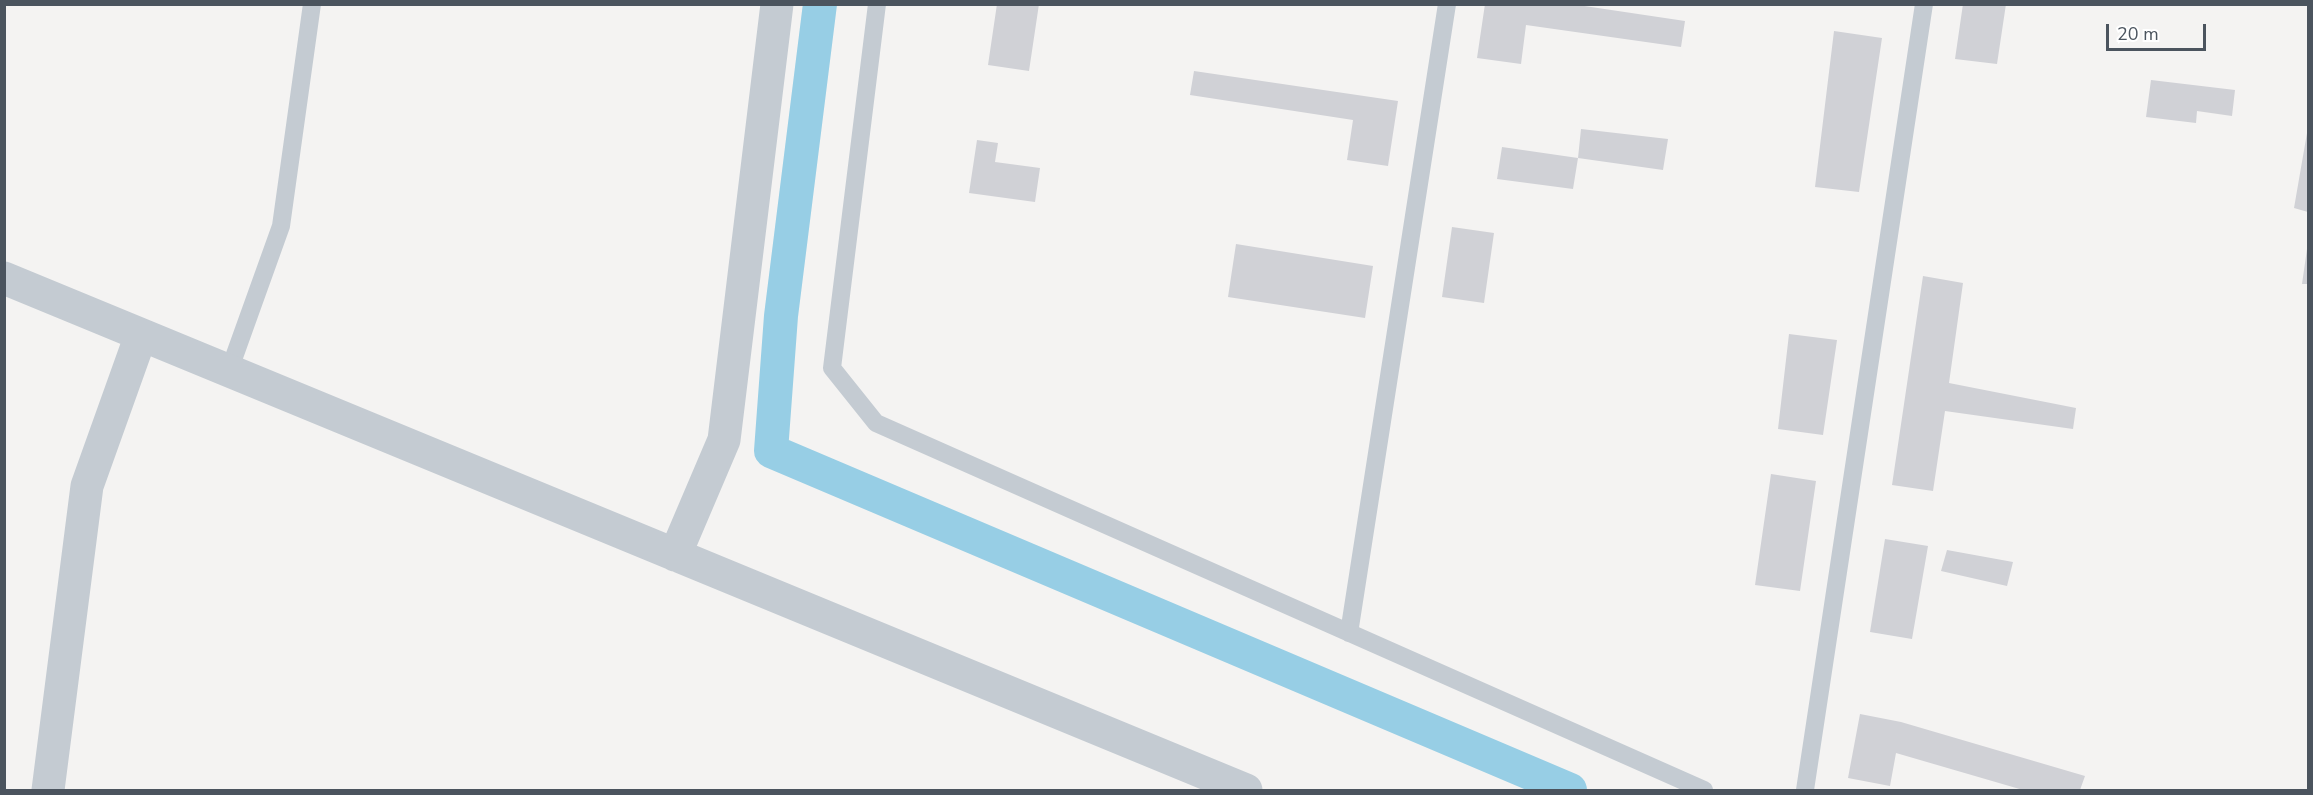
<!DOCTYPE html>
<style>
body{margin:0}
#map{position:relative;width:2313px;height:795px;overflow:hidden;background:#f4f3f2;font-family:"Nunito Sans",sans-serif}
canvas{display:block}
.frame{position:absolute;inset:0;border:6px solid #4b545e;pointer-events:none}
.scale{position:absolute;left:2106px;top:24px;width:100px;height:27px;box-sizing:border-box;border:3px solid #4b545e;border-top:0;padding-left:8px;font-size:18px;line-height:21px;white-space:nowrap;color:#4b545e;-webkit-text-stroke:4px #fff;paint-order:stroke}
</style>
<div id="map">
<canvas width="2313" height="795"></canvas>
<div class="frame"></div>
<div class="scale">20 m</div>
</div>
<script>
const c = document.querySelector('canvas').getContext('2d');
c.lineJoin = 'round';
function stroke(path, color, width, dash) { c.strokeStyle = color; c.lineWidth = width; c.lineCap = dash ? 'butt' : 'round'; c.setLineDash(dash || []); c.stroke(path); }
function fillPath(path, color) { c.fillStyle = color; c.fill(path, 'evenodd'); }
stroke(new Path2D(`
 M820 4 781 316 771 451 1570 790`), '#97cee5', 34);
fillPath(new Path2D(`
 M997 4H1039L1029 71 988 65Z
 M1485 4H1571L1685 21 1681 47 1526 25 1521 64 1477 58Z
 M1963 4H2006L1997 64 1955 59Z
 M1834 31 1882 38 1859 192 1815 187Z
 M1194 71 1398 101 1388 166 1347 160 1353 120 1190 95Z
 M2151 80 2235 90 2232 116 2197 111 2196 123 2146 117Z
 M1581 129 1668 139 1663 170 1578 158Z
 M2307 133H2308V212L2294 208Z
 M977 140 998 143 995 162 1040 168 1035 202 969 193Z
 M1502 147 1578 158 1573 189 1497 179Z
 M1452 227 1494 233 1484 303 1442 297Z
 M1236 244 1373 266 1365 318 1228 297Z
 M2307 249H2308V284H2302Z
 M1923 276 1963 283 1949 383 2076 408 2073 429 1945 411 1933 491 1892 485Z
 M1789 334 1837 340 1823 435 1778 429Z
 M1771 474 1816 481 1800 591 1755 585Z
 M1885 539 1928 546 1912 639 1870 632Z
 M1947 550 2013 562 2007 586 1941 571Z
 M1860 714 1901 722 2085 776 2080 790H2023L1896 753 1890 786 1848 778Z`), '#d0d1d6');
stroke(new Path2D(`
 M877 4 832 368 876 423 1704 790
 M229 371 281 226 312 4
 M1349 633 1447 4
 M1805 790 1924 4`), '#c4cbd2', 18);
stroke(new Path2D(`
 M4 278 1246 790
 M675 555 724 440 777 4
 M48 790 87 486 141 335`), '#c4cbd2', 33);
</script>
